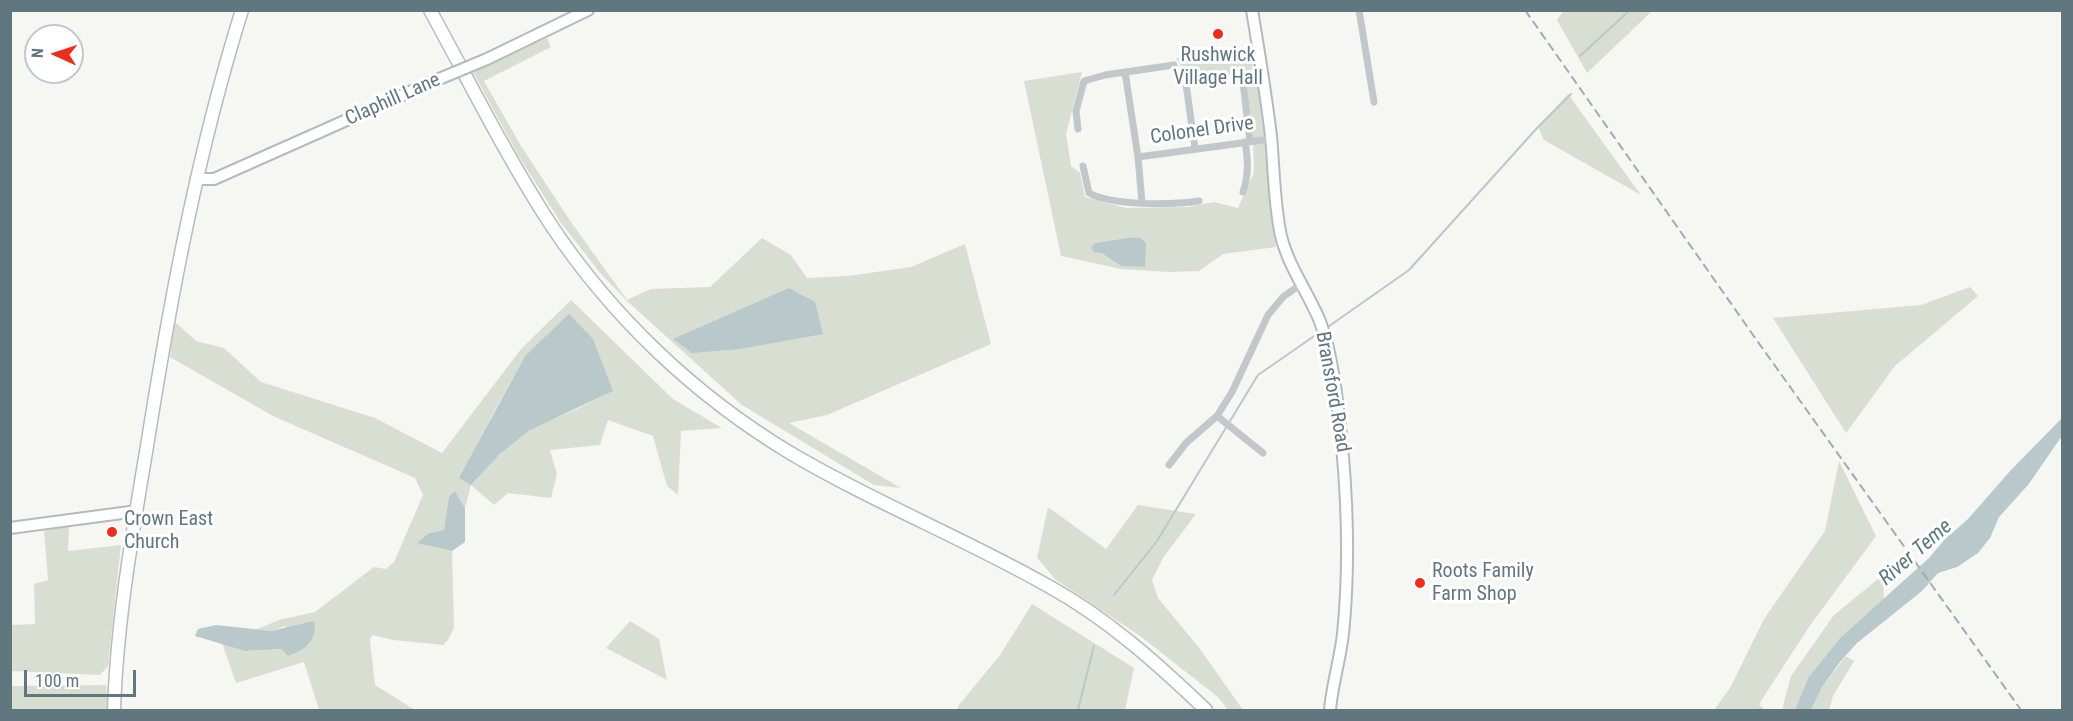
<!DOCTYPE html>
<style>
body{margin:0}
#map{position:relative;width:2073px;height:721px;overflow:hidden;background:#f6f6f3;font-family:"Roboto Condensed",sans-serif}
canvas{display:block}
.frame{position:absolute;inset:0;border:12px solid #607780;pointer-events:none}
.north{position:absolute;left:24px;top:24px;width:60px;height:60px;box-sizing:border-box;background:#fff;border:2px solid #bfc9cc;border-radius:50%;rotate:273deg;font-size:16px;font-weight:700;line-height:24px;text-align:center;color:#607780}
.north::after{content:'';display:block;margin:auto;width:21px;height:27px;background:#ed2c1c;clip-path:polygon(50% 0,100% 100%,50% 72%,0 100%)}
.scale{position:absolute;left:24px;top:670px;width:112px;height:27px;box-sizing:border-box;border:3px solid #607780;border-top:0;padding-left:8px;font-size:18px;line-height:21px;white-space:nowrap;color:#607780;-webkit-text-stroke:4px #fff;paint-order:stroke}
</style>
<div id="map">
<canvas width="2073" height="721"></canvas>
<div class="frame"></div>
<div class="north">N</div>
<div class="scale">100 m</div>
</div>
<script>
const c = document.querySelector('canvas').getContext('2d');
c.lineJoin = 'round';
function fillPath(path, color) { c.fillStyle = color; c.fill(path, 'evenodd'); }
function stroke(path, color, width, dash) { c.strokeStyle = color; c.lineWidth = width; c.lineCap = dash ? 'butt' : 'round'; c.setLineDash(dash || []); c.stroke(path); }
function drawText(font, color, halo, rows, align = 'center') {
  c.font = font + ' "Roboto Condensed",sans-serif'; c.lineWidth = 6; c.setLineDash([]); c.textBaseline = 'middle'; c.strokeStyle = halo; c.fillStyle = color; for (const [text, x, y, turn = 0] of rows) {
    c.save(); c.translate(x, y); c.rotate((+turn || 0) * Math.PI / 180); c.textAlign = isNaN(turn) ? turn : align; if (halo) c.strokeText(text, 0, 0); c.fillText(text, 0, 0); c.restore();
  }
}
fillPath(new Path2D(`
 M1564 10H1652V11L1587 73 1557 20Z
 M547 38 551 47 484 81 521 146 571 222 627 300 651 289 710 287 762 238 791 255 807 278 848 276 911 267 965 244 991 344 827 415 789 423 901 488 874 485 742 405 627 301 601 274 561 223 518 155 473 72Z
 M1251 47 1261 96 1271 214 1276 247 1223 254 1199 271 1169 272 1121 269 1061 256 1024 81 1082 72 1066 134 1071 166 1080 173 1085 197 1126 208 1189 207 1214 202 1238 208 1254 172 1253 134 1245 73 1190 81 1176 58ZM1126 238 1121 266 1102 252 1095 243Z
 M1568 94 1641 195 1544 140 1538 127Z
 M1970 287 1978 296 1895 366 1846 433 1773 318 1921 305Z
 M571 300 673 399 722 428 681 431 678 495 667 486 653 436 608 420 600 445 550 450 557 474 551 498 508 493 494 505 471 485 465 508 455 491 449 496 444 530 429 533 418 543 452 551 454 628 448 640 443 645 393 640 372 635 370 640 375 685 415 710H319L304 662 236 683 222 643 245 651 282 649 286 626 271 631 255 630 279 620 315 612 374 567 386 569 394 562 423 495 415 478 273 416 170 357 174 321 196 341 224 348 261 382 375 418 442 453 521 349ZM525 356 612 391 575 410 535 426 500 454 471 485 481 439 493 414Z
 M1839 461 1876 536 1809 627 1759 704 1765 710H1714L1730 688 1764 619 1825 531Z
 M1138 505 1196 514 1163 558 1152 580 1158 598 1200 649 1243 710H1228L1218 697 1140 636 1056 580 1037 558 1048 507 1106 549Z
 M69 526 68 551 121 545 108 666 100 675 11 671V625L35 624 34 584 48 580 44 531Z
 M1883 575 1884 599 1840 638 1808 678 1795 710H1782L1791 676 1834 615Z
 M1032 604 1134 668 1125 710H957L959 705 1000 655Z
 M630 621 659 639 667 680 606 648Z
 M1846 656 1854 661 1833 696 1829 710H1811L1822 687Z
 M106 685 108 710H11V686Z`), '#d9ded3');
fillPath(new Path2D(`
 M1126 238H1141L1146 244 1145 267 1121 266 1102 253 1094 252 1091 247 1095 243Z
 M789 288 815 302 823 334 740 349 692 353 673 339Z
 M569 314 593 339 613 391 530 430 500 454 471 485 459 478 525 356Z
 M2062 418V436L2028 485 1999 517 1990 538 1978 553 1957 567 1938 573 1922 591 1857 643 1840 662 1822 687 1811 710H1795L1808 678 1840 638 1929 558 1945 539 1968 519 2011 470Z
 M455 491 465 508V542L452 551 417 543 429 533 444 530 449 496Z
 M314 621C318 640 305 650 288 656L282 649 245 651 195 636 198 629 216 625 271 631Z`), '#b9c8ca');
stroke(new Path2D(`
 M1580 56 1630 10
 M1325 329 1409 270 1538 127 1571 94
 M1114 595 1157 541 1258 375 1320 332
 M1078 710 1094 646`), '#b9c8ca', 2);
const secondary = new Path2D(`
 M1252 10C1259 52 1266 94 1271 136 1274 169 1274 204 1281 236 1288 265 1307 291 1319 319 1334 356 1339 416 1343 457 1348 516 1349 575 1343 634 1340 660 1332 685 1330 710
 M487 59 588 10
 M196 179H214L439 79
 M10 528 137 511`);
const highway = new Path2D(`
 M430 10C469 81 505 154 549 222 611 316 695 396 792 454 875 503 966 539 1050 587 1108 619 1159 665 1206 710
 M114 710C117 619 133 530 148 440 171 295 198 151 242 10`);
stroke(secondary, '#b4bbbe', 14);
stroke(highway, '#b6bbbd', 15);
stroke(new Path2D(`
 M1359 10 1374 102
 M1125 72 1138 157 1142 202
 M1243 82 1250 141
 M1186 84 1195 148
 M1078 129 1076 111 1084 81 1105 75 1174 65
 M1138 157 1271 139
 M1083 166 1089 193C1113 206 1172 205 1199 201
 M1243 192C1249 174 1248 160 1245 142
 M1217 416 1263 453
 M1169 465 1186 443 1217 416 1232 392 1268 315 1283 297 1301 284`), '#c1c7ca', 7);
stroke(secondary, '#fff', 10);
stroke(highway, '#fff', 12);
stroke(new Path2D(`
 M1525 10 1758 342 2021 710`), '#a2abaf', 2, [9, 4.5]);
const secondaryBridge = new Path2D(`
 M439 79 487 59`);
stroke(secondaryBridge, '#b4bbbe', 14, []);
stroke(secondaryBridge, '#fff', 10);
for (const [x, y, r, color] of [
 [1218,34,6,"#ed2c1c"],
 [112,532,6,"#ed2c1c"],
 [1420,583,6,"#ed2c1c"]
]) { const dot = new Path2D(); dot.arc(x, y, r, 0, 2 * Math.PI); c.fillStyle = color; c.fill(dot); stroke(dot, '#fff', 2); }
drawText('20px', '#607780', '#fff', [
 ["Rushwick",1218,56,"center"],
 ["Village Hall",1218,79,"center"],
 ["Crown East",124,520],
 ["Church",124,543],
 ["Roots Family",1432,572],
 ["Farm Shop",1432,595]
], 'left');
drawText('20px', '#607780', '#fff', [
 ["Claphill Lane",393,100,-24],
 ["Colonel Drive",1202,131,-8],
 ["Bransford Road",1332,392,80]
]);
drawText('italic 21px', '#5a777b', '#fff', [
 ["River Teme",1916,553,-41]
]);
</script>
